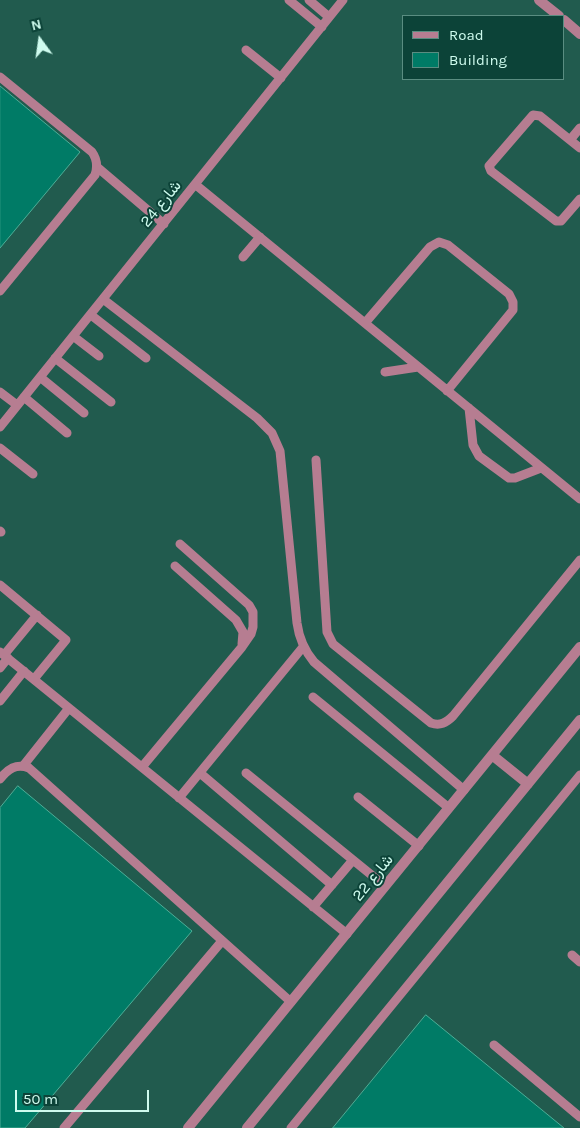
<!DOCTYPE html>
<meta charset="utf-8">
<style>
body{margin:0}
#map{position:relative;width:580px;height:1128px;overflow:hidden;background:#1a4e42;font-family:Karla,sans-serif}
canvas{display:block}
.legend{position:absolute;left:402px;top:15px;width:162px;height:65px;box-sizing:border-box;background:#0c4338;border:1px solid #5a8d81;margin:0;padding:6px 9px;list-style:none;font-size:15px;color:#cefbee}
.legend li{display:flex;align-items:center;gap:10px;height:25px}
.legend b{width:25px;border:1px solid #5a8d81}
.north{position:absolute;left:15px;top:15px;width:50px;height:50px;-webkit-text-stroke:4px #0c4338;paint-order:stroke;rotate:346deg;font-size:14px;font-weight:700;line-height:20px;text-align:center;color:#cefbee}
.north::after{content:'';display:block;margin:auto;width:18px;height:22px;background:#cefbee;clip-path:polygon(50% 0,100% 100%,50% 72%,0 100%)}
.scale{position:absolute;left:15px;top:1090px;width:134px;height:22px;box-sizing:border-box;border:2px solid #cefbee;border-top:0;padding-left:6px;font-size:15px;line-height:18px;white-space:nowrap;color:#cefbee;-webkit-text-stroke:4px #0c4338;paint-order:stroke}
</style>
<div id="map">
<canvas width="580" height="1128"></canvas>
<ul class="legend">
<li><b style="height:6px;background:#b67d91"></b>Road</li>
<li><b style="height:14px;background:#007b66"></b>Building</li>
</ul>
<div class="north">N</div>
<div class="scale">50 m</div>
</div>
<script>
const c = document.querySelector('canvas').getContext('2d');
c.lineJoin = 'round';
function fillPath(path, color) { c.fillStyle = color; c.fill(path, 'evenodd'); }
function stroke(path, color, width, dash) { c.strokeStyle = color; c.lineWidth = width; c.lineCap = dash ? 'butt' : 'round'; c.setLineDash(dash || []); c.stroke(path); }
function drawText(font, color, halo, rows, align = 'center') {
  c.font = font + ' Karla,Vazirmatn,sans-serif'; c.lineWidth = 4; c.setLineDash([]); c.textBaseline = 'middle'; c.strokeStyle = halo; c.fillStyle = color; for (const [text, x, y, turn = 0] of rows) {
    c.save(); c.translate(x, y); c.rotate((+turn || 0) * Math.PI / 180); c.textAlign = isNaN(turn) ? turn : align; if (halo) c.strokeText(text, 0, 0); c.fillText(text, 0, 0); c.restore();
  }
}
fillPath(new Path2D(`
 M0 0H580V1128H0ZM404 16H564V79H404Z`), '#215b4e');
const building = new Path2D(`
 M0 86 80 152 0 248Z
 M18 786 192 931 25 1128H0V808Z
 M426 1015 564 1128H333Z`);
fillPath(building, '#007b66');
stroke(building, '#4dae97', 1);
stroke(new Path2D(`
 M289 0 322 27
 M309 0 329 17
 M246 50 281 78
 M0 77 92 152C97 159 98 166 95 175L0 291
 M570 140 580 128
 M580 148 540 116 533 115 489 166 491 171 556 221H561L580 199
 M97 167 164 224
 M196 185 580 499
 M243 257 260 237
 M103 299 257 418 272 433 280 451 297 623C299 638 304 650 314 662L464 790
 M91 315 146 358
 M365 323 430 247 439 242 448 245 509 294 513 302V310L447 391
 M73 336 99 356
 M55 358 111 402
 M385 372 418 367
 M40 377 84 413
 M0 392 17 405
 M24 397 67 433
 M469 408 473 445 479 456 509 478H515L541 468
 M0 427 343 0
 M0 448 33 474
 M316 460 327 632 333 644 431 723C440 726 446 723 453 716L580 560
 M0 531 1 532
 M175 566 236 620 243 632 242 644
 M0 585 66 640 34 679
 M0 652 347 934
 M4 655 37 615
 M0 668 8 658
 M313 697 449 808
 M0 701 24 671
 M23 766 69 708
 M142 767 242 647 251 634 253 627V612L249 605 180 544
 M200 773 332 885
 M246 773 385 886
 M0 779C8 769 16 763 29 768L291 1002
 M358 797 419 846
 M179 798 303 647
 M313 907 353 860
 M572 955 580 962
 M494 1045 580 1117
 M64 1128 222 941
 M291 1128 580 775`), '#b67d91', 9);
stroke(new Path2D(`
 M539 0 559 16
 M564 20 580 34
 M492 755 528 784
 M188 1128 580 647
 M247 1128 580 720`), '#b67d91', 10);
drawText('16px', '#cefbee', '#0c4338', [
 ["شارع 24",161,204,-51],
 ["شارع 22",373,878,-51]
]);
</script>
